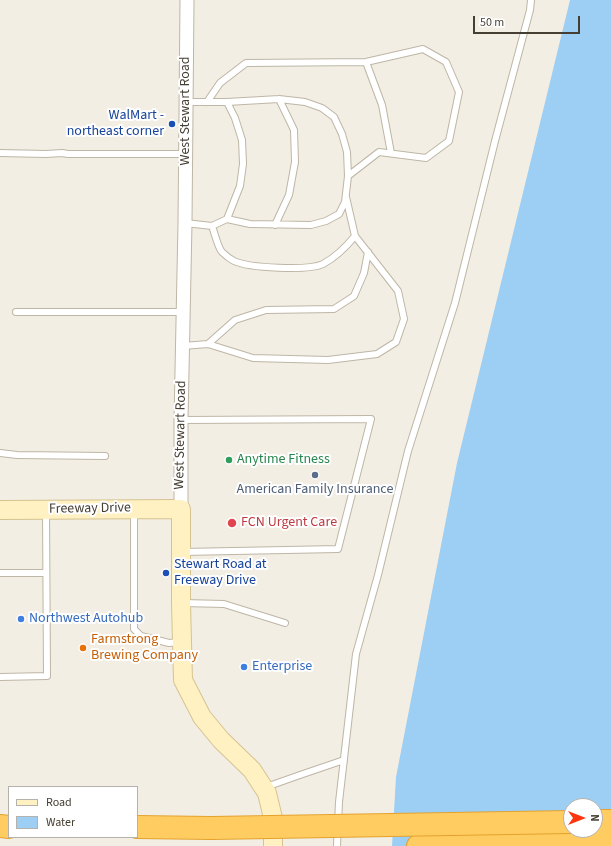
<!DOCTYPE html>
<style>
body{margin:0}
#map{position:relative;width:611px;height:846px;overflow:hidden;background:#f3eee4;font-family:"Source Sans 3",sans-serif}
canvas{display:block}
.legend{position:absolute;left:8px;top:786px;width:130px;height:52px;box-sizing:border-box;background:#fff;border:1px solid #b5b2ad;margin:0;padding:5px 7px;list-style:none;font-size:12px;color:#453e33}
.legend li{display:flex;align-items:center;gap:8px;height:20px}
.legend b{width:20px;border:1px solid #b5b2ad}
.north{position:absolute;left:563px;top:798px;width:40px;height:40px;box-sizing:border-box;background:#fff;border:1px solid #b5b2ad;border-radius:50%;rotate:90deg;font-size:11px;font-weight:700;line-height:16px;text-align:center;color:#453e33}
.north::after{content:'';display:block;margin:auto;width:14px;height:18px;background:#ff350e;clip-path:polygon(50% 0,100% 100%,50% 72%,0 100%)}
.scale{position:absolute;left:473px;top:16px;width:107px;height:18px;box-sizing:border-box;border:2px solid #453e33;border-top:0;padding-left:5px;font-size:12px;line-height:14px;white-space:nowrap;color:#453e33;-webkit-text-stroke:3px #fff;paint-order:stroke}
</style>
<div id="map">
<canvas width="611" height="846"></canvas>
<ul class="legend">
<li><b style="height:5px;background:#fff1c1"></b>Road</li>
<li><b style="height:11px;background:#9ccff3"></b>Water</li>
</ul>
<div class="north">N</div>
<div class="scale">50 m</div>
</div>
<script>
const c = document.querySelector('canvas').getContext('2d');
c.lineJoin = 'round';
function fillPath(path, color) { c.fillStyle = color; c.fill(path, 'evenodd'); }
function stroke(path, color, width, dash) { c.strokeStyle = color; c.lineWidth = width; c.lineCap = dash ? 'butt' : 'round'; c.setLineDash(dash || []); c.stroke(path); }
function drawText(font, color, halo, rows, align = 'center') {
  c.font = font + ' "Source Sans 3",sans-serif'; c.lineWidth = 4; c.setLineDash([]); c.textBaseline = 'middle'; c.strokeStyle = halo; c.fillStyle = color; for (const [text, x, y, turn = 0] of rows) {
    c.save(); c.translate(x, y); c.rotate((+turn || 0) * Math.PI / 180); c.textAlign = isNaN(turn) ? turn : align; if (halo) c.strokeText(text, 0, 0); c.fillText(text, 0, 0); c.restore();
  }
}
fillPath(new Path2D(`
 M570 0H611V846H392L396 777 457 463ZM571 806H595V830H571Z`), '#9ccff3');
const lane = new Path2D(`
 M366 62 382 105 391 153
 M186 102H227L279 99 305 102 322 108 334 117 342 134 347 152 348 176 345 202 339 214 326 221 311 225 250 224 227 219
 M207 102 220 83 246 63 366 62 423 49 446 62 459 92 449 141 426 158 379 152 348 176
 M0 153 46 154 62 153 68 154H186
 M185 223 212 226C214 231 218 248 222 252 225 255 230 259 234 261 249 268 308 271 323 264 336 257 346 247 355 236
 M275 225 289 195 295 162 294 130 279 99
 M212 226 227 219 240 186 243 164 242 140 235 118 227 102
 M16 312H183
 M208 344 235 320 266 310 334 309 354 296 364 273 368 252
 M183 346 208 344 253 358 328 360 377 354 396 342 404 319 398 291 355 236 346 197
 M181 420 371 419 338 549 182 552
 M0 453 17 455 105 456
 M134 510V629L141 636 169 643 180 642
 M0 573H46
 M183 603 224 604 285 623
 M0 677 47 676 46 511
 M266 787 300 775 344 760
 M337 846 339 802 356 654 378 575 408 451 455 303 495 141 530 10 531 0`);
const street = new Path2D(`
 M181 509V420L185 223 187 0`);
const secondary = new Path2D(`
 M0 510 181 509V603L183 680 202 717 221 740 252 770 267 793 273 818V846`);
const highway = new Path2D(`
 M595 821H611
 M0 826 9 827
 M137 827 211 828
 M418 846 611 841`);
stroke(lane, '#beb6a6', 8);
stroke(street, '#beb6a6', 15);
stroke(secondary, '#d5c391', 20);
stroke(highway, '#e4a22d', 24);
stroke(lane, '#fff', 6);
stroke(street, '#fff', 13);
stroke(secondary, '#fff1c1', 18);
stroke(highway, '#ffcc62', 22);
const highwayBridge = new Path2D(`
 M211 828 571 822`);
stroke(highwayBridge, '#e4a22d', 24, []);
stroke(highwayBridge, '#ffcc62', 22);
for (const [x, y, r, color] of [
 [172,124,4,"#1a4fb4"],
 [229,460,4,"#2e9e5b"],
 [315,475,4,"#5c6f8a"],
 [232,523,5,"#e0444e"],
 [166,573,4,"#1a4fb4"],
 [21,619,4,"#3f7fe0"],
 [83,648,4,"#e8710a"],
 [244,667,4,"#3f7fe0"]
]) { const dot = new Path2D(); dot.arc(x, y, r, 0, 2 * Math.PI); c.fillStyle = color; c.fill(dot); stroke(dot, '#fff', 1.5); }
drawText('14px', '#453e33', '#fff', [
 ["West Stewart Road",186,111,-90],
 ["West Stewart Road",181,435,-89],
 ["Freeway Drive",90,509,-1]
]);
drawText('14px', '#164399', '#fff', [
 ["WalMart -",164,116],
 ["northeast corner",164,132],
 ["Stewart Road at",174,565,"left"],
 ["Freeway Drive",174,581,"left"]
], 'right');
drawText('14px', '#27864d', '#fff', [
 ["Anytime Fitness",237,460]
], 'left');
drawText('14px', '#4e5e75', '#fff', [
 ["American Family Insurance",315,490]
]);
drawText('14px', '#be3a42', '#fff', [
 ["FCN Urgent Care",241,523]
], 'left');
drawText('14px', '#366cbe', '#fff', [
 ["Northwest Autohub",29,619],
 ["Enterprise",252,667]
], 'left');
drawText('14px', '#c56008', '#fff', [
 ["Farmstrong",91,640],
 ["Brewing Company",91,656]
], 'left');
</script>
